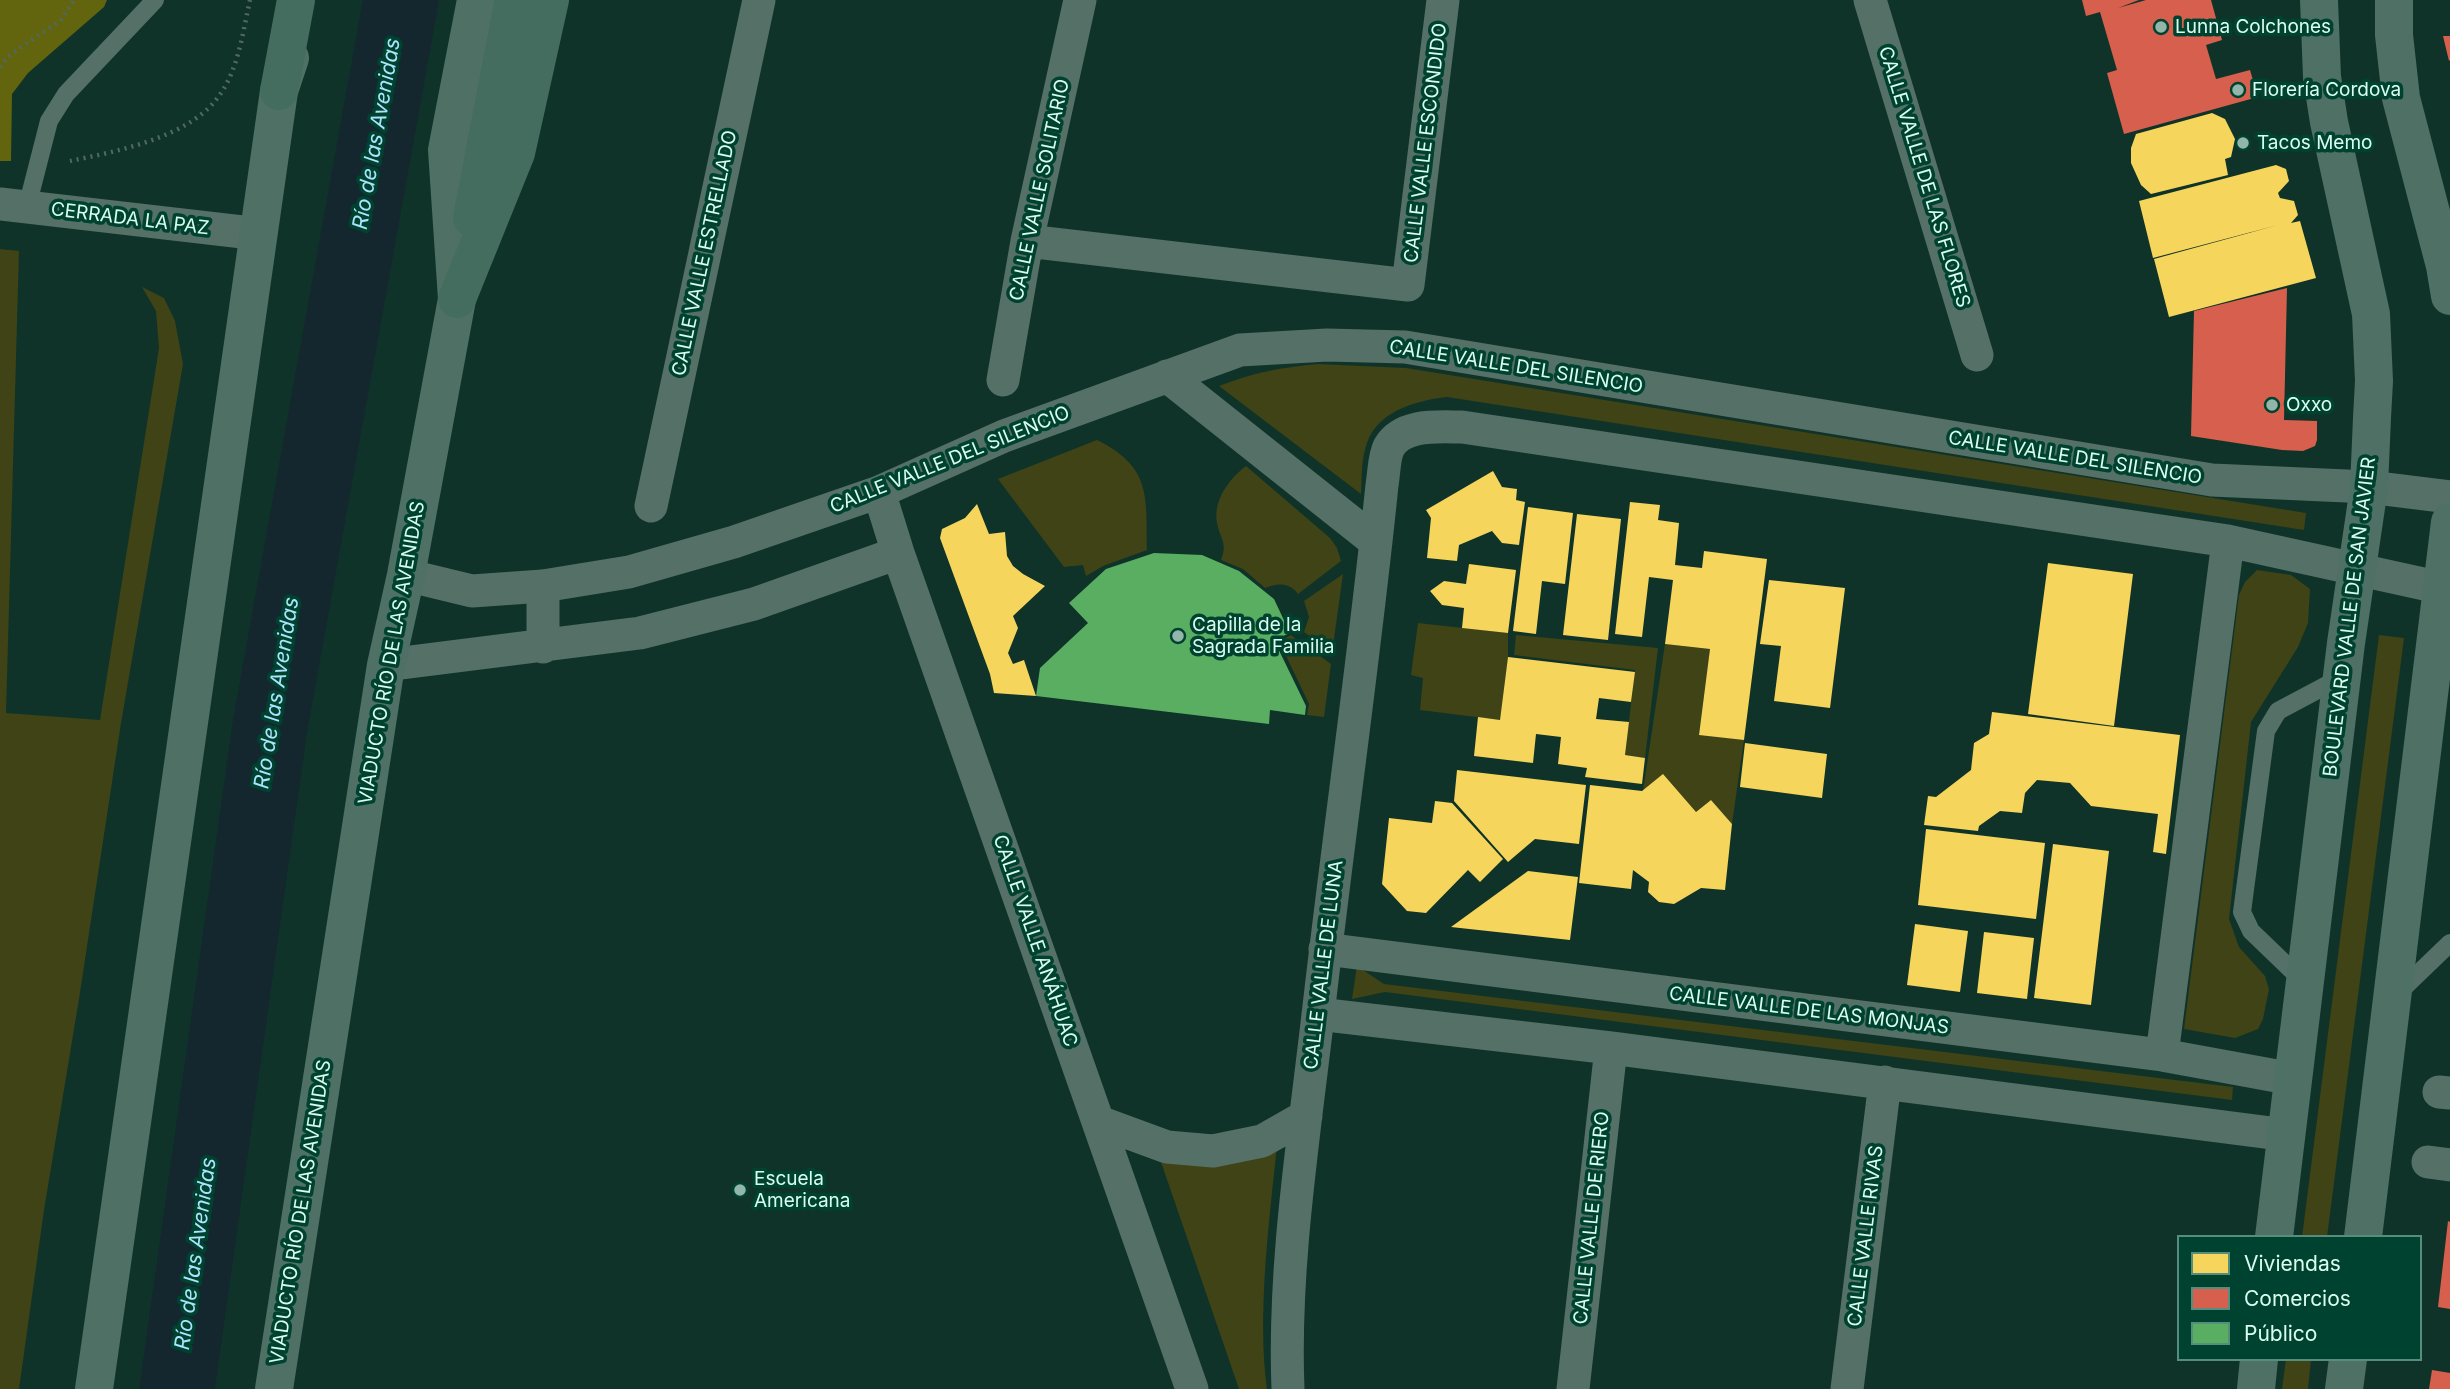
<!DOCTYPE html>
<meta charset="utf-8">
<style>
body{margin:0}
#map{position:relative;width:2450px;height:1389px;overflow:hidden;background:#0f3329;font-family:Inter,sans-serif}
canvas{display:block}
.legend{position:absolute;left:2177px;top:1235px;width:245px;height:126px;box-sizing:border-box;background:#004230;border:2px solid #578d7c;margin:0;padding:9px 12px;list-style:none;font-size:21px;color:#d9fdee}
.legend li{display:flex;align-items:center;gap:14px;height:35px}
.legend b{width:35px;border:2px solid #578d7c}
</style>
<div id="map">
<canvas width="2450" height="1389"></canvas>
<ul class="legend">
<li><b style="height:19px;background:#f6d55c"></b>Viviendas</li>
<li><b style="height:19px;background:#d6604d"></b>Comercios</li>
<li><b style="height:19px;background:#5aae61"></b>Público</li>
</ul>
</div>
<script>
const c = document.querySelector('canvas').getContext('2d');
c.lineJoin = 'round';
function fillPath(path, color) { c.fillStyle = color; c.fill(path, 'evenodd'); }
function stroke(path, color, width, dash) { c.strokeStyle = color; c.lineWidth = width; c.lineCap = dash ? 'butt' : 'round'; c.setLineDash(dash || []); c.stroke(path); }
function drawText(font, color, halo, rows, align = 'center') {
  c.font = font + ' Inter,sans-serif'; c.lineWidth = 7; c.setLineDash([]); c.textBaseline = 'middle'; c.strokeStyle = halo; c.fillStyle = color; for (const [text, x, y, turn = 0] of rows) {
    c.save(); c.translate(x, y); c.rotate((+turn || 0) * Math.PI / 180); c.textAlign = isNaN(turn) ? turn : align; if (halo) c.strokeText(text, 0, 0); c.fillText(text, 0, 0); c.restore();
  }
}
fillPath(new Path2D(`
 M0 249 19 251 6 713 100 720 159 348 156 311 142 287 164 298 175 321 183 364 121 723 79 999 44 1210 19 1389H0Z
 M1318 364 1406 368 2306 513 2304 530 1447 397C1414 401 1373 412 1365 450 1361 464 1362 480 1361 494L1219 386C1252 373 1283 367 1318 364Z
 M1097 440C1152 467 1146 497 1147 550L1103 566 1086 576 1083 565 1064 567 998 479Z
 M1246 466 1330 538 1337 548 1341 561 1298 594C1289 582 1278 583 1265 588L1243 569 1221 560C1228 542 1220 539 1217 523 1213 500 1229 479 1246 466Z
 M2257 570 2291 575 2310 589 2308 623 2298 647 2251 722 2229 919 2239 947 2265 976 2269 989 2263 1019 2258 1029 2235 1038 2184 1029 2239 595 2245 582Z
 M1343 574 1332 653 1304 632 1309 617 1304 601Z
 M1418 623 1508 633V657L1500 720 1420 710 1423 678 1411 675Z
 M1291 635 1331 664 1324 717 1307 715 1309 704 1279 641Z
 M1516 635 1658 648 1645 758 1625 755 1635 670 1514 655Z
 M2379 635 2404 638 2327 1237H2302Z
 M1665 644 1710 649 1699 734 1744 740 1732 824 1711 800 1696 812 1643 791Z
 M1357 966 1384 984 2233 1087 2232 1100 1385 992 1352 999Z
 M1277 1146C1269 1222 1257 1315 1267 1389H1239L1161 1162Z
 M2286 1359H2311L2308 1389H2282Z`), '#3f4316');
fillPath(new Path2D(`
 M0 0H107L104 7 28 73 12 94 11 161H0Z`), '#62640e');
fillPath(new Path2D(`
 M2212 113 2225 119 2235 139 2231 157 2225 159 2228 175 2151 194 2141 185 2131 163V148L2136 134Z
 M2276 165 2286 169 2289 181 2278 193 2280 198 2294 201 2298 215 2291 223 2300 221 2316 278 2169 317 2154 259 2278 225 2153 258 2139 201Z
 M1493 471 1502 487 1517 489 1516 500 1525 502 1519 545 1502 543 1492 531 1459 545 1457 561 1427 558 1431 518 1426 510Z
 M1630 502 1660 505 1658 520 1679 523 1675 565 1702 568 1704 551 1767 559 1744 740 1699 735 1710 649 1665 644 1673 580 1649 577 1642 637 1615 634Z
 M977 504 989 534 1005 532 1007 556 1013 566 1023 574 1045 586 1013 616 1018 628 1008 653 1013 664 1024 660 1036 696 994 693 990 674 940 538 942 529 965 518Z
 M1528 507 1573 513 1565 584 1542 581 1536 634 1513 631Z
 M1577 514 1621 519 1608 640 1563 635Z
 M2048 563 2133 574 2114 726 2028 714Z
 M1469 564 1516 570 1508 633 1462 628 1464 608 1442 605 1430 591 1444 581 1466 584Z
 M1769 580 1845 588 1830 708 1774 701 1781 646 1760 644Z
 M1508 657 1635 672 1631 702 1599 698 1596 719 1629 722 1625 755 1645 758 1642 784 1585 777 1587 768 1558 764 1561 737 1536 734 1533 763 1474 756 1478 717 1500 720Z
 M1992 712 2180 735 2166 854 2153 852 2158 814 2091 806 2070 783 2037 780 2025 793 2022 813 2000 811 1979 826 1978 831 1924 825 1928 796 1936 797 1971 770 1974 743 1989 734Z
 M1745 743 1827 754 1822 798 1740 787Z
 M1457 770 1586 785 1579 844 1535 839 1508 862 1454 801Z
 M1663 774 1696 812 1711 800 1732 824 1725 890 1701 888 1674 904 1659 902 1648 892 1649 882 1633 870 1631 889 1579 883 1590 785 1642 791Z
 M1435 801 1452 803 1503 859 1480 882 1468 870 1426 913 1407 911 1382 884 1389 818 1432 823Z
 M1926 829 2045 843 2036 919 1918 905Z
 M2053 844 2109 851 2091 1005 2034 998Z
 M1528 871 1578 877 1570 940 1451 927Z
 M1915 924 1968 931 1960 992 1907 985Z
 M1984 932 2034 938 2027 999 1977 993Z`), '#f6d55c');
fillPath(new Path2D(`
 M2082 0H2139L2118 8 2146 0H2211L2222 40 2206 45 2216 79 2250 70 2258 97 2124 134 2107 73 2117 70 2100 12 2086 16Z
 M2443 36H2450V60L2449 61Z
 M2287 288 2284 420 2317 421V440L2315 446 2303 451 2282 450 2191 436 2194 311Z
 M2448 1221 2450 1222V1309L2438 1307Z
 M2432 1370 2450 1373V1389H2429Z`), '#d6604d');
fillPath(new Path2D(`
 M1154 553 1202 555 1239 571 1274 599 1290 633 1274 640 1306 706 1305 715 1270 710 1269 724 1036 696 1040 668 1088 623 1069 603 1106 569Z`), '#5aae61');
stroke(new Path2D(`
 M177 1389 270 726 401 0`), '#14272e', 75);
stroke(new Path2D(`
 M0 67 8 56 61 20 74 0
 M70 161C118 151 193 137 221 93 239 66 243 31 250 0`), '#506a62', 4.5, [2, 5]);
stroke(new Path2D(`
 M27 207 49 121 66 94 155 0
 M2305 983 2251 931 2242 912 2266 731 2278 711 2342 677
 M2397 994 2450 943`), '#557067', 18);
stroke(new Path2D(`
 M1870 0 1977 355
 M0 204 260 234
 M1027 241 1408 285 1443 0
 M1167 376 1376 542
 M1003 380 1027 241 1080 0
 M879 492 898 553 1192 1389
 M651 506 759 0
 M406 575 472 591 543 586 629 572 734 542 879 492 1004 436 1240 350 1327 345 1405 347 2212 480 2369 487 2450 497
 M543 586V647
 M386 665 640 633 754 604 898 553
 M1325 949 2162 1055 2293 1079
 M1318 1014 1611 1048 2287 1135
 M2162 1055 2228 541
 M2439 1092 2450 1093
 M1099 1122 1167 1147 1213 1151 1262 1141 1306 1116
 M2428 1162 2450 1165
 M1288 1389C1283 1267 1304 1137 1318 1015 1338 839 1364 662 1382 485 1384 474 1384 456 1389 447 1403 423 1439 427 1462 427L2228 541 2442 588
 M1573 1389 1611 1048
 M1847 1389 1885 1082`), '#557067', 33);
stroke(new Path2D(`
 M2394 0V35L2401 98 2445 266 2450 296
 M2274 1237 2346 643 2369 487 2372 418 2374 381 2371 314 2329 122 2322 77 2319 0
 M2363 1237 2450 522
 M94 1389 279 91 290 58
 M274 1389 386 665 406 575 457 299 447 150 476 0
 M2256 1389 2259 1359
 M2344 1389 2348 1359`), '#4e7065', 38);
stroke(new Path2D(`
 M279 91 296 0
 M472 218 514 0
 M457 299 516 153 550 0`), '#446d60', 38);
for (const [x, y, r, color] of [
 [2161,27,7,"#92b6a9"],
 [2238,90,7,"#92b6a9"],
 [2243,143,7,"#92b6a9"],
 [2272,405,7,"#92b6a9"],
 [1178,636,7,"#92b6a9"],
 [740,1190,7,"#92b6a9"]
]) { const dot = new Path2D(); dot.arc(x, y, r, 0, 2 * Math.PI); c.fillStyle = color; c.fill(dot); stroke(dot, '#004230', 2.5); }
drawText('19px', '#d9fdee', '#004230', [
 ["Lunna Colchones",2175,27],
 ["Florería Cordova",2252,90],
 ["Tacos Memo",2257,143],
 ["Oxxo",2286,405],
 ["Capilla de la",1192,625],
 ["Sagrada Familia",1192,647],
 ["Escuela",754,1179],
 ["Americana",754,1201]
], 'left');
drawText('19px', '#d9fdee', '#004230', [
 ["CALLE VALLE ESCONDIDO",1426,143,-83],
 ["CALLE VALLE DE LAS FLORES",1924,177,73],
 ["CALLE VALLE SOLITARIO",1040,190,-78],
 ["CERRADA LA PAZ",130,219,7],
 ["CALLE VALLE ESTRELLADO",705,253,-78],
 ["CALLE VALLE DEL SILENCIO",1516,367,9],
 ["CALLE VALLE DEL SILENCIO",2075,458,9],
 ["CALLE VALLE DEL SILENCIO",950,460,-22],
 ["BOULEVARD VALLE DE SAN JAVIER",2350,617,-83],
 ["VIADUCTO RÍO DE LAS AVENIDAS",392,653,-80],
 ["CALLE VALLE ANÁHUAC",1035,941,71],
 ["CALLE VALLE DE LUNA",1324,965,-83],
 ["CALLE VALLE DE LAS MONJAS",1809,1011,7],
 ["VIADUCTO RÍO DE LAS AVENIDAS",301,1212,-81],
 ["CALLE VALLE DE RIERO",1592,1218,-84],
 ["CALLE VALLE RIVAS",1866,1236,-83]
]);
drawText('italic 21px', '#ade4fd', '#004230', [
 ["Río de las Avenidas",377,134,-80],
 ["Río de las Avenidas",277,693,-81],
 ["Río de las Avenidas",196,1254,-82]
]);
</script>
